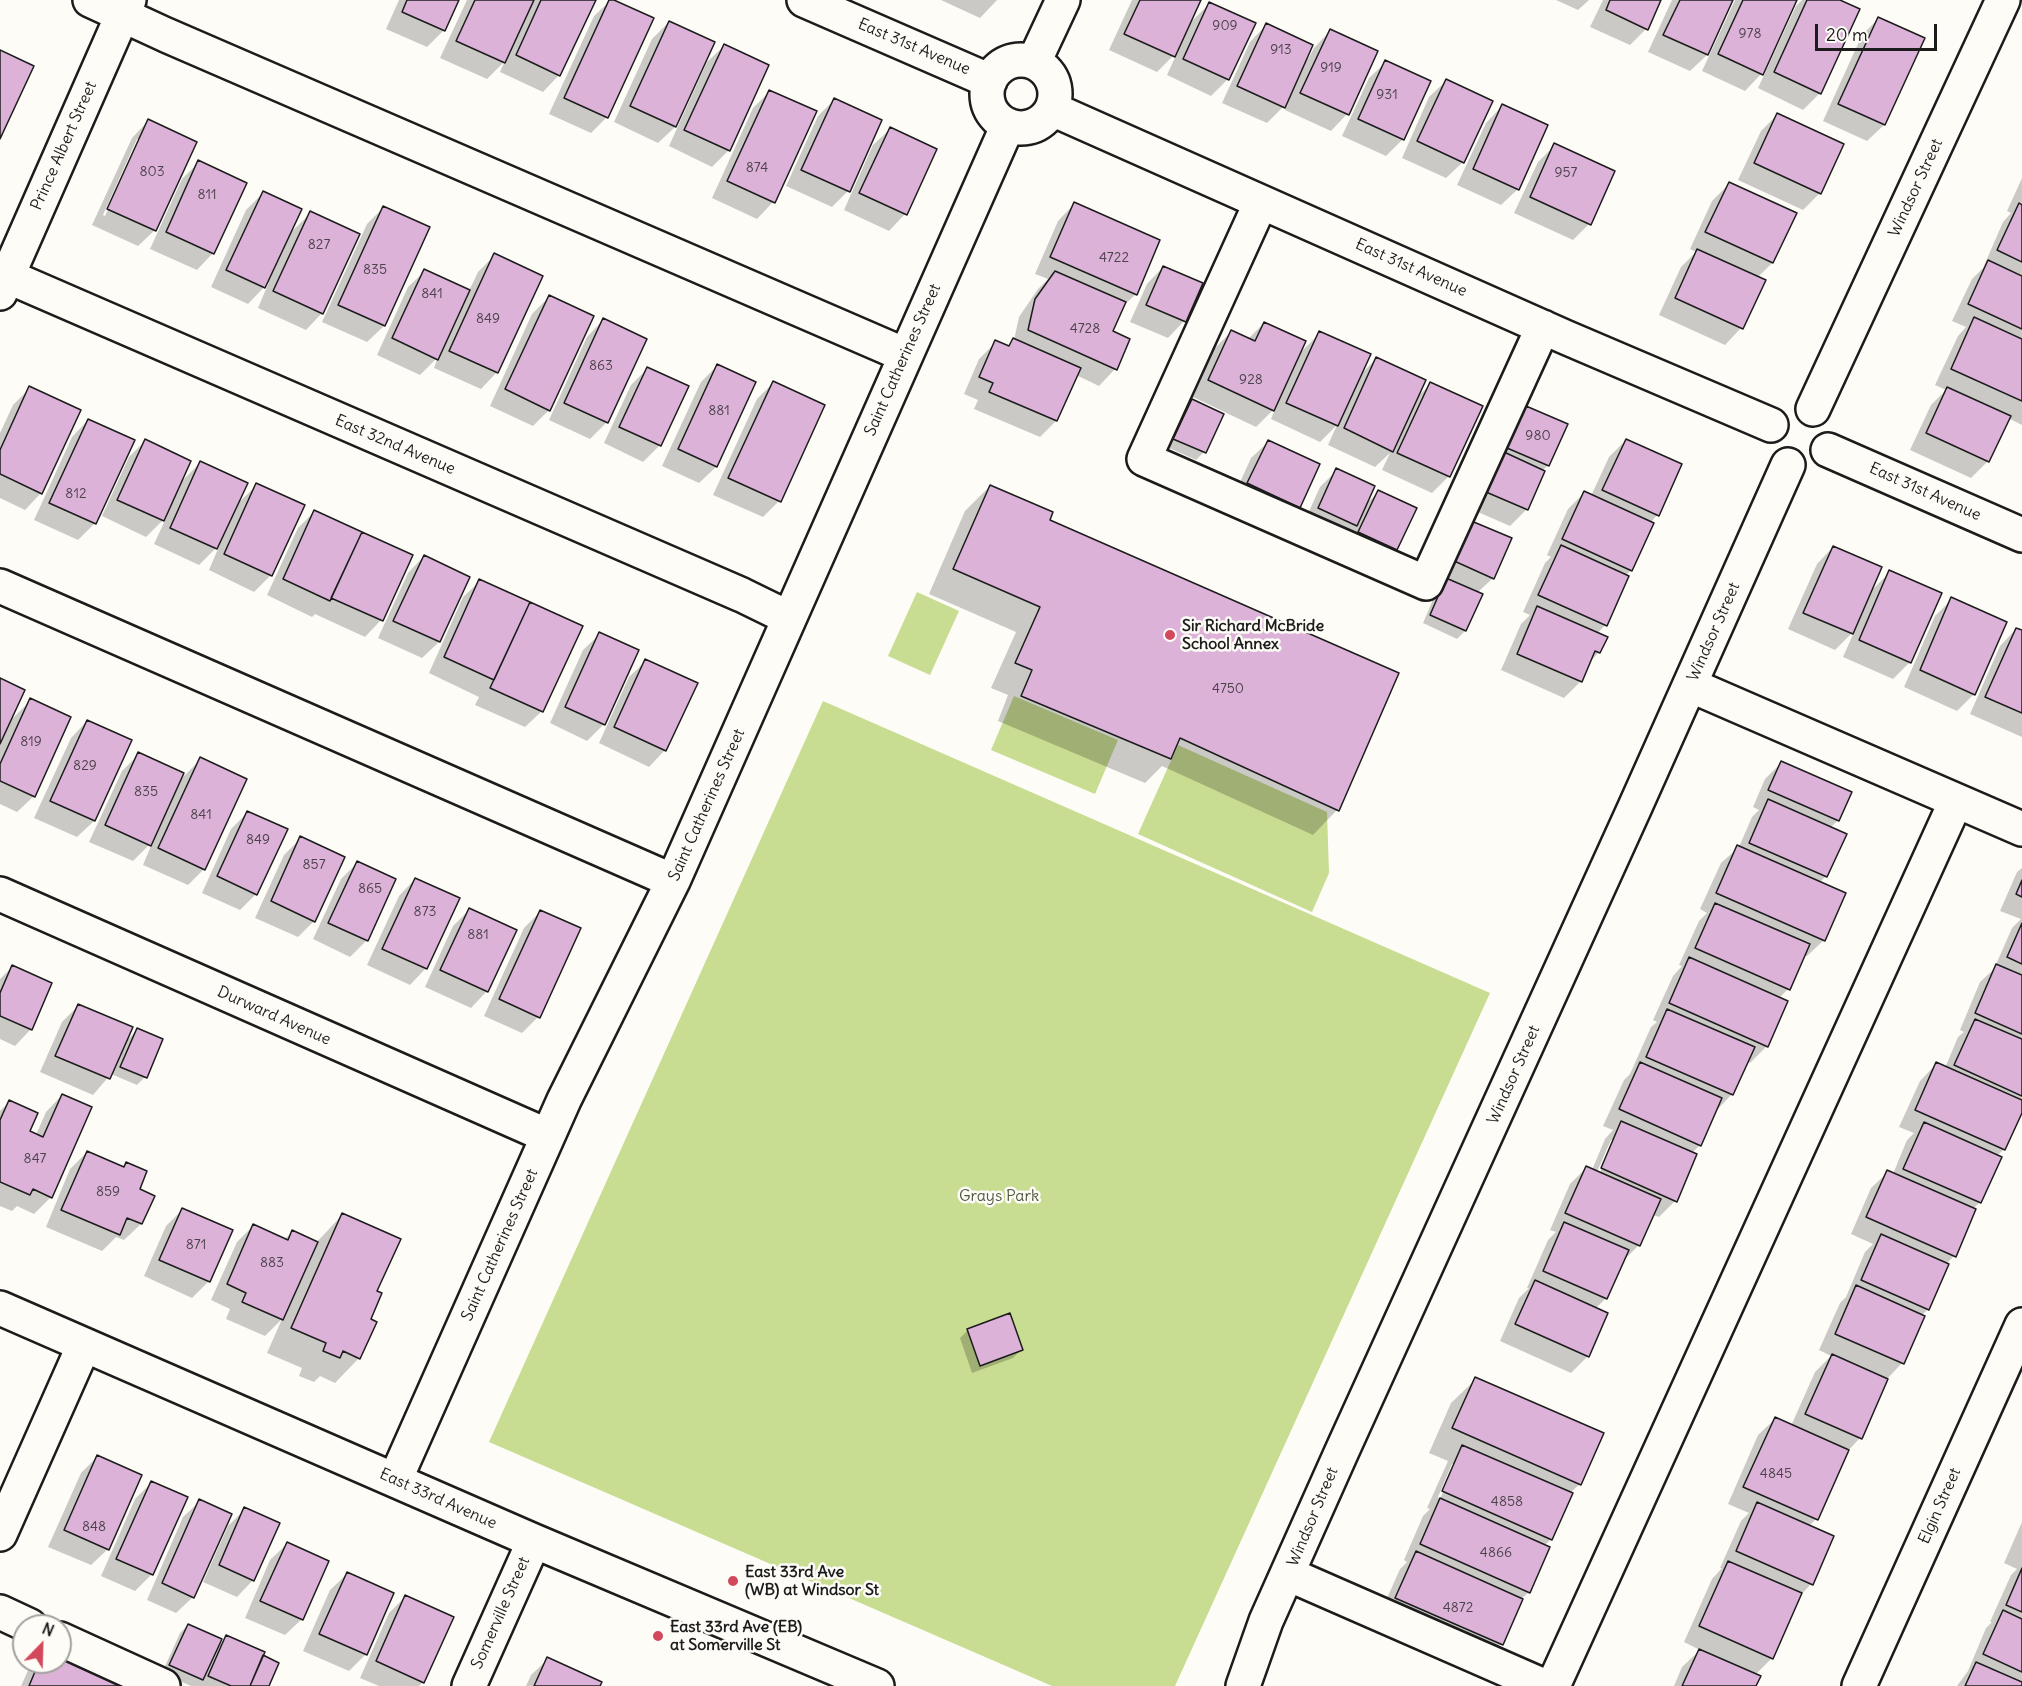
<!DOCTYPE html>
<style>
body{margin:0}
#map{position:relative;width:2022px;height:1686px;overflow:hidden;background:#fdfcf7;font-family:Delius,sans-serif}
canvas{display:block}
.north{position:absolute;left:12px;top:1614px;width:60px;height:60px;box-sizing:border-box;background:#fdfcf7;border:2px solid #a3a29f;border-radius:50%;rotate:23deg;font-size:16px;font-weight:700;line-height:24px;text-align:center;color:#1c1c1c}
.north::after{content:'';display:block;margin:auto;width:21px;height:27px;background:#d1495b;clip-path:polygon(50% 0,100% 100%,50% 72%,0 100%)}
.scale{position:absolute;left:1815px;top:24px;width:122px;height:27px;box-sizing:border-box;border:3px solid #1c1c1c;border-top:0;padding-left:8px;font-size:18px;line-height:21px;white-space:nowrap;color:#1c1c1c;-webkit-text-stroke:4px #fdfcf7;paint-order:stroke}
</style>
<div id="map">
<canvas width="2022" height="1686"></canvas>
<div class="north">N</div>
<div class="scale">20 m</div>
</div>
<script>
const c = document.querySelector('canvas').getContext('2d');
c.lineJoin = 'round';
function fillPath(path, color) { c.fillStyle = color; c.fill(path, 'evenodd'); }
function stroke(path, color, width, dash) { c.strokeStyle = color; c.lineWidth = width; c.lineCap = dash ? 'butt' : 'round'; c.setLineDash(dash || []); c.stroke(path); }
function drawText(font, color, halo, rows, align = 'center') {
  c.font = font + ' Delius,sans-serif'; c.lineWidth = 5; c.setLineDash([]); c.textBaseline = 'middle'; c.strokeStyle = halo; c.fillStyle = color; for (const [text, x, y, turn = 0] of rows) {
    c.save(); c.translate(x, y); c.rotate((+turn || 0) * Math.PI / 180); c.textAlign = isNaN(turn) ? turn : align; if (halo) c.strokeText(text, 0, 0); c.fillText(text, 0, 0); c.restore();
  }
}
fillPath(new Path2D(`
 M917 592 959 611 930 675 888 656Z
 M1014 696 1118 740 1095 794 991 750Z
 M823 701 1490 993 1175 1686H1052L489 1442Z
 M1178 745 1327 812 1329 873 1312 912 1138 834Z`), '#c8dd92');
fillPath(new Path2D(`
 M399 0H457L443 31 427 47 386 29Z
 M467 0H594L559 75 543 92 500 72 505 61 487 79 440 58Z
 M611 0 607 117 591 133 549 114 594 16Z
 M941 0H997L980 18Z
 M1132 0H1199L1188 25 1209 4 1228 79 1211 96 1167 75 1178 51 1157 72 1109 50Z
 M1556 0H1589L1578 10Z
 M1603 0H1660L1646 29 1630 45 1590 27Z
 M1672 0H1731L1707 55 1690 71 1648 52Z
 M1735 0H1795L1761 74 1745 91 1702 71Z
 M1802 0H1837L1820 93 1803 110 1758 88 1796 6Z
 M1878 19 1923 39 1884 125 1867 141 1823 121 1862 35Z
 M669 22 713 43 675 127 658 143 614 122 652 39Z
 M1266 25 1308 59 1314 48 1330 31 1376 52 1347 114 1331 131 1285 110 1288 102 1267 123 1222 103 1250 42Z
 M724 46 729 150 712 167 669 146 707 62Z
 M1386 62 1403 139 1386 156 1342 136 1369 78Z
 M1446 81 1463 162 1446 178 1402 158 1429 97Z
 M770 91 773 202 757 219 712 198 753 108Z
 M835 99 848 191 832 207 786 186 818 116Z
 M1502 106 1518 189 1501 205 1457 185 1486 123Z
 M1777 115 1820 193 1803 210 1738 180 1761 131Z
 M148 121 155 230 138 246 92 225 132 138ZM137 139H141L105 216 103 215Z
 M890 129 935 150 905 214 889 231 844 210 873 145Z
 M1555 145 1589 224 1573 240 1514 213 1538 162Z
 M199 162 213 253 197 270 150 249 182 179Z
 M2022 178V425L2008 418 1988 461 1971 478 1910 450 1931 405 1946 390 1935 385 1958 336 1966 327 1952 321 1972 279 1983 268 2003 222 2011 213 2007 211Z
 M1729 184 1772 263 1757 278 1764 281 1741 328 1725 345 1659 315 1681 267 1696 252 1690 249 1712 201Z
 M263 193 289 234 311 213 322 313 306 330 258 308 269 282 248 304 211 287 246 210Z
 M1074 204 1136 294 1122 307 1111 332 1115 369 1099 386 1076 375 1056 421 1040 437 974 409 978 400 964 394 979 359 996 342 1006 347 1014 340 1019 317 1038 289 1048 279 1035 274 1058 221Z
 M383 208 428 228 384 326 367 342 322 322 367 224Z
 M495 255 497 372 481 389 434 368 438 357 420 375 377 355 408 287 425 271 469 291 478 272Z
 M1163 267 1184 321 1168 338 1130 322 1147 284Z
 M549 297V410L533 426 490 406 532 314Z
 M603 320 645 339 607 422 590 439 549 420 587 337Z
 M1264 323 1299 354 1320 333 1359 376 1376 359 1416 398 1431 384 1449 476 1432 493 1382 470 1390 453 1375 467 1328 445 1337 425 1320 442 1271 419 1276 407 1256 427 1193 397 1215 348 1232 331 1248 339Z
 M717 366 754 383 716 467 699 483 662 466 701 382Z
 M647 369 660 445 643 462 604 443 631 385Z
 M773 383 779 501 763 517 713 495 757 399Z
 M30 388 41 493 25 510 0 498V433L13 405Z
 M1192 401 1204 452 1196 460 1167 447 1184 409Z
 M1526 407 1548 465 1542 471 1527 509 1510 526 1471 509 1510 424Z
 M88 420 95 523 78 540 34 520 72 437Z
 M1626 440 1657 515 1650 523 1631 570 1625 576 1605 625 1597 634 1599 652 1589 663 1581 681 1564 698 1501 670 1521 624 1530 615 1523 612 1545 563 1551 557 1547 555 1568 509 1584 493 1591 496 1609 457Z
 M145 441 180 483 201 462 236 505 257 485 271 575 254 592 209 570 220 544 199 565 154 544 167 516 146 537 102 516 129 457Z
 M1268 442 1299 507 1283 523 1232 500 1251 458Z
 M1337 470 1365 505 1378 492 1396 550 1380 566 1343 549 1352 529 1339 542 1303 525 1320 487Z
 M990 486 1048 521 1337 810 1313 835 1162 766 1145 783 998 721 1008 695 991 688 1016 632 929 594 965 511Z
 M315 511 381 620 365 637 315 614 312 617 267 595 298 528Z
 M1453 538 1493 578 1477 593 1481 595 1465 631 1457 639 1423 623 1438 588Z
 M1833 547 1870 592 1890 572 1940 594 1910 662 1893 679 1843 657 1855 630 1835 650 1788 629 1817 564Z
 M424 556 468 577 439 642 422 658 378 638 408 573Z
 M480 581 542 711 525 727 475 705 479 697 429 673 463 597Z
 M1952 599 1974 694 1957 711 1904 687 1935 616Z
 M2016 629 2022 632V737L1970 714 2000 646Z
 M600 634 604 724 587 741 550 723 583 650Z
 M646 661 665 750 649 767 599 743 629 677Z
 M0 680 9 722 31 700 34 796 17 812 0 804Z
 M87 721 130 741 94 821 77 837 34 818 71 738Z
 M139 754 180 780 201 759 204 869 188 885 143 865 153 841 133 861 89 842 122 771Z
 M1781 763 1838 820 1830 828 1826 876 1819 883 1824 940 1807 956 1804 955 1788 989 1779 998 1767 1046 1750 1063 1747 1061 1732 1094 1716 1111 1700 1145 1692 1153 1675 1201 1659 1217 1653 1215 1639 1245 1622 1262 1606 1298 1595 1309 1588 1356 1571 1373 1500 1341 1519 1298 1529 1288H1527L1548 1240 1556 1232 1550 1230 1570 1184 1586 1168 1592 1170 1605 1139 1613 1130 1603 1126 1624 1080 1630 1074 1651 1027 1657 1022 1653 1020 1673 976 1682 966 1679 965 1699 921 1707 913 1700 909 1721 863 1739 847 1752 817 1759 810 1753 807 1765 779ZM1611 1140H1614L1599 1175 1596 1174Z
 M247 813 256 894 240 910 202 893 231 829Z
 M301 838 314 921 298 937 255 918 284 855Z
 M357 863 367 940 350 957 313 939 341 879Z
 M2022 868V1109L2004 1149 1997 1156 1980 1202 1973 1209 1954 1256 1946 1264 1928 1309 1921 1316 1902 1363 1887 1379 1860 1438 1846 1453 1816 1519 1809 1526 1811 1584 1799 1597 1772 1658 1755 1675V1686H1674L1682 1667 1700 1650 1684 1642 1712 1579 1722 1568H1720L1741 1521 1749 1513 1728 1504 1758 1435 1775 1419 1791 1426 1815 1372 1831 1356 1819 1350 1840 1303 1846 1297 1865 1252 1873 1244 1851 1234 1871 1188 1888 1172 1893 1174 1907 1140 1914 1133 1899 1127 1920 1081 1936 1064 1945 1068 1958 1037 1964 1032 1960 1030 1980 982 1994 969 2012 928 2021 919 2000 911 2017 872Z
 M415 879 426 968 410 985 367 965 399 896Z
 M469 910 487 991 471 1008 425 987 453 926Z
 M540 912 538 1017 522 1033 484 1016 524 928Z
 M12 967 31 1029 15 1046 0 1039V979Z
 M78 1006 125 1042 137 1030 161 1040 145 1077 137 1085 111 1074 93 1095 40 1072 62 1022Z
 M62 1095 51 1197 34 1214 17 1206 12 1211 0 1206V1111L9 1102 28 1132 36 1135 46 1112Z
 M87 1152 122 1167 126 1163 138 1190 153 1196 141 1224 124 1240 116 1237 102 1251 46 1227 70 1169Z
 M182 1210 209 1281 192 1298 144 1276 166 1226Z
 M342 1215 375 1292 359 1358 335 1383 320 1376 314 1382 299 1376 302 1368 267 1353 282 1319 265 1336 226 1319 230 1309 211 1300 237 1242 253 1226 284 1240 292 1232 316 1243Z
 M968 1330 1021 1350 1013 1358 972 1373 960 1338Z
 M1476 1379 1580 1484 1571 1492 1551 1539 1544 1546 1529 1592 1521 1599 1501 1644 1485 1661 1380 1614 1400 1569 1407 1562 1404 1560 1423 1516 1430 1509 1427 1508 1448 1461 1429 1453 1451 1403ZM1452 1464H1455L1440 1499 1438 1497Z
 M97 1457 108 1549 91 1565 48 1547 81 1473Z
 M151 1483 152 1574 135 1591 101 1576 135 1499Z
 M200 1501 193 1597 176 1613 147 1600 183 1517Z
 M245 1509 253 1580 237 1597 203 1582 228 1526Z
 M2022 1522V1686H1957L1968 1671 1986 1628 1992 1622H1990L2011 1575 2017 1569 2004 1563Z
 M287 1544 302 1619 285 1635 245 1618 270 1560Z
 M347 1574 366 1654 349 1671 303 1651 330 1590Z
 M406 1596 423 1682 419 1686H379L360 1678 389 1613Z
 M188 1625 216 1648 227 1637 267 1686H191L162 1673 180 1633Z
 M548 1659 599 1686H526L531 1675Z
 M34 1662H60L129 1686H21L30 1666Z`), '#0003');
const building = new Path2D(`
 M407 0H459L445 31 402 12Z
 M475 0H534L505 63 456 41Z
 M541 0H596L560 76 516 55Z
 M609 0H614L654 18 608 118 564 98Z
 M1140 0H1201L1175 57 1124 34Z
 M1610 0H1661L1648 30 1606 10Z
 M1680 0H1733L1708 55 1663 35Z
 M1743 0H1797L1763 75 1718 54Z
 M1807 0H1840L1860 9 1821 94 1774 72Z
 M1209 2 1256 23 1229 80 1183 59Z
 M1878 17 1925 38 1885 125 1838 104Z
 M669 21 715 42 676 127 630 106Z
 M1266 23 1313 45 1285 108 1237 86Z
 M1330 29 1378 51 1349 115 1300 93Z
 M724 44 769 65 730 151 684 130Z
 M0 50 34 66 0 139Z
 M1385 60 1431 81 1404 140 1358 119Z
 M1446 79 1493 101 1464 163 1417 141Z
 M769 90 817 111 775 203 727 181Z
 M834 98 882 120 850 192 801 170Z
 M1502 104 1548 125 1519 190 1473 169Z
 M1777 113 1844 144 1821 194 1754 163Z
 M148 119 197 142 156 231 107 209Z
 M890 127 937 149 907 215 859 193Z
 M1554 143 1615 171 1591 225 1530 197Z
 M198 160 247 183 214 254 166 232Z
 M1729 182 1797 213 1773 263 1705 232Z
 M263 191 302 209 265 288 226 270Z
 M1074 202 1160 240 1137 295 1050 257Z
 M2019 203 2022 205V262L1997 250Z
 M383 206 430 227 385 326 338 305Z
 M310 211 360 234 323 314 273 291Z
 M1697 249 1766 280 1743 329 1675 298Z
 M494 253 543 276 498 373 449 351Z
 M1988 260 2022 276V329L1968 304Z
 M1163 266 1203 283 1186 322 1146 305Z
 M424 269 470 290 438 360 392 338Z
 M1055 271 1126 302 1113 331 1130 339 1117 370 1028 330 1035 299Z
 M549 295 594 316 550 411 505 389Z
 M1974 317 2022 339V401L1951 369Z
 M603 318 647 339 608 423 564 403Z
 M1264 322 1306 341 1274 411 1208 380 1231 330 1255 341Z
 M1319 331 1371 354 1338 426 1286 403Z
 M1013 338 1081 368 1057 421 989 392 993 383 979 377 995 340 1009 346Z
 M1376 357 1426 380 1393 452 1344 428Z
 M717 364 756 382 717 467 678 449Z
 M647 367 689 386 661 446 619 427Z
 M773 381 825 405 781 502 728 478Z
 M1430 382 1483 406 1450 477 1397 453Z
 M29 386 81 410 42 494 0 474V450Z
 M1947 387 2011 416 1989 462 1926 433Z
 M1192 399 1224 414 1206 453 1173 439Z
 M1526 406 1568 424 1549 466 1507 448Z
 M88 419 135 440 96 524 49 503Z
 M145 439 191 461 164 521 117 500Z
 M1626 439 1682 464 1659 516 1602 490Z
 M1268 440 1320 464 1300 508 1247 483Z
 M1504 452 1545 471 1528 510 1486 492Z
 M200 461 248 483 217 549 170 528Z
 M1336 468 1375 486 1357 526 1318 508Z
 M256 483 305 505 272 576 224 554Z
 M990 485 1053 512 1050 520 1399 673 1339 811 1180 738 1171 759 1021 696 1032 670 1015 663 1040 607 953 569Z
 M1378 490 1417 508 1397 550 1358 532Z
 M1584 491 1654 523 1632 571 1562 539Z
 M314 510 362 532 330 601 283 579Z
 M1469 520 1512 538 1494 579 1452 560Z
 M362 532 413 555 383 621 331 598Z
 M1561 545 1629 576 1607 626 1538 595Z
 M1833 546 1882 567 1853 634 1803 613Z
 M424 555 470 577 440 642 393 621Z
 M1889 570 1942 593 1911 663 1859 640Z
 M1446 578 1483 594 1466 631 1430 615Z
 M479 579 530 602 494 680 444 657Z
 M1951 597 2007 622 1975 695 1920 670Z
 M530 602 583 626 543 712 490 688Z
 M1537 606 1608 637 1600 653 1595 651 1582 682 1517 654Z
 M2016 628 2022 630V713L1985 697Z
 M599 632 639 650 605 725 565 707Z
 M645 659 698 683 666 751 614 727Z
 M0 678 25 690 0 744Z
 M30 698 71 717 35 797 0 781V764Z
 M87 720 132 740 95 821 50 801Z
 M138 752 184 773 151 846 105 825Z
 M200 757 247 779 205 870 158 848Z
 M1781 761 1852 792 1839 821 1768 790Z
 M1768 799 1847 834 1827 877 1749 843Z
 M247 811 288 829 257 895 217 876Z
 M300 836 345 857 315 922 271 901Z
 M1737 845 1846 893 1825 941 1716 893Z
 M357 861 396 879 368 941 328 923Z
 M415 878 460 898 427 969 382 949Z
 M2022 880V897L2016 894Z
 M1715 903 1810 944 1790 990 1695 948Z
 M469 908 517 930 488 992 440 970Z
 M540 910 581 928 540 1018 499 999Z
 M2022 923V964L2007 957Z
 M1689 957 1788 1001 1768 1047 1669 1003Z
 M1996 964 2022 975V1034L1975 1013Z
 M12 965 52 983 32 1030 0 1016V993Z
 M78 1004 133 1027 110 1079 55 1056Z
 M1667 1009 1755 1047 1733 1095 1646 1057Z
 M1975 1019 2022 1039V1096L1954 1065Z
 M137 1028 163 1039 147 1078 120 1067Z
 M1640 1062 1722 1098 1701 1146 1619 1109Z
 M1936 1062 2022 1100V1113L2005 1150 1915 1110Z
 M62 1094 92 1107 52 1198 33 1189 30 1195 0 1182V1120L9 1100 38 1113 30 1131 43 1137Z
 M1621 1121 1697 1154 1677 1202 1601 1168Z
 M1924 1122 2002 1157 1981 1203 1903 1169Z
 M87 1151 124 1167 126 1162 147 1171 140 1189 155 1196 142 1224 127 1218 120 1235 61 1210Z
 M1586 1166 1661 1199 1640 1246 1565 1213Z
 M1887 1170 1976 1209 1956 1257 1866 1217Z
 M182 1208 233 1230 210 1282 159 1260Z
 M342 1213 401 1239 377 1291 382 1293 371 1319 377 1322 360 1359 343 1351 340 1358 323 1351 326 1343 291 1328Z
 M1564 1222 1629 1250 1607 1299 1543 1271Z
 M253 1224 288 1240 292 1230 318 1242 283 1320 242 1302 246 1293 227 1284Z
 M1881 1234 1949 1264 1929 1310 1861 1280Z
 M1535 1280 1608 1313 1589 1357 1515 1324Z
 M1856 1285 1925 1316 1904 1364 1835 1334Z
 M1010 1313 1023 1350 980 1366 967 1329Z
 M1832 1354 1888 1379 1862 1439 1805 1414Z
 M1475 1377 1604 1433 1581 1485 1452 1428Z
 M1775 1417 1849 1450 1818 1520 1743 1487Z
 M1462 1445 1573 1493 1552 1540 1442 1491Z
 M97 1455 142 1475 109 1550 64 1530Z
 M151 1481 188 1497 153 1575 116 1559Z
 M1440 1498 1550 1547 1530 1593 1420 1544Z
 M199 1499 232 1514 194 1598 162 1583Z
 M1757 1502 1834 1536 1813 1585 1736 1551Z
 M244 1507 280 1523 254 1581 219 1565Z
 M287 1542 329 1561 303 1620 260 1601Z
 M1416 1551 1523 1599 1503 1645 1395 1598Z
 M1728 1561 1802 1593 1773 1659 1699 1626Z
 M2022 1568V1612L2006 1605Z
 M347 1572 394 1593 367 1655 319 1634Z
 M405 1595 454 1617 424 1683 376 1661Z
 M2003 1610 2022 1619V1672L1983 1654Z
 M188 1624 222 1639 203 1680 169 1665Z
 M226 1635 265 1652 250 1686H231L208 1676Z
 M1699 1649 1761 1676 1756 1686H1682Z
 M60 1654 132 1686H29L39 1662H60Z
 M263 1655 279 1663 269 1686H250Z
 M547 1657 602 1682 600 1686H534Z
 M1976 1662 2022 1682V1686H1965Z`);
fillPath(building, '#dcb2d8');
stroke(building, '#1c1c1c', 1.5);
const minor = new Path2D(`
 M90 0 166 35 905 355
 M804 0 990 81
 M987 94a34 34 0 1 1 68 0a34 34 0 1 1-68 0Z
 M1034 62 1063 0
 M1052 109 1565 337 1771 425
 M1261 202 1144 459 1426 583 1543 327
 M0 273 742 595 789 618
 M0 293 129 0
 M1813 409 2003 0
 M1828 450 2022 535
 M0 586 673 881
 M1690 685 2022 829
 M0 894 548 1136
 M0 1308 534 1541 877 1686
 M395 1480 564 1100 673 881 1008 125
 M0 1534 84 1345
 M1288 1574 1544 1686
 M0 1612 30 1626
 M60 1639 163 1686
 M469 1686 534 1541
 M1243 1686 1266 1621 1342 1451 1635 807 1788 465
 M1553 1686 1956 801
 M1859 1686 2022 1325`);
stroke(minor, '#1c1c1c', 38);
stroke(minor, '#fdfcf7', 33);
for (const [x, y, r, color] of [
 [1170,635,6,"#d1495b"],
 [733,1581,6,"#d1495b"],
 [658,1636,6,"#d1495b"]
]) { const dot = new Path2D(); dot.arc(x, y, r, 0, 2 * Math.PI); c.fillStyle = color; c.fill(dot); stroke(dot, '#fdfcf7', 2); }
drawText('14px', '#4c424b', null, [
 ["909",1225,26],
 ["978",1750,34],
 ["913",1281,50],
 ["919",1331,68],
 ["931",1387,95],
 ["874",757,168],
 ["803",152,172],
 ["957",1566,173],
 ["811",207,195],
 ["827",319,245],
 ["4722",1114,258],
 ["835",375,270],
 ["841",432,294],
 ["849",488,319],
 ["4728",1085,329],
 ["863",601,366],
 ["928",1251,380],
 ["881",719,411],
 ["980",1538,436],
 ["812",76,494],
 ["4750",1228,689],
 ["819",31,742],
 ["829",85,766],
 ["835",146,792],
 ["841",201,815],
 ["849",258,840],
 ["857",314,865],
 ["865",370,889],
 ["873",425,912],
 ["881",478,935],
 ["847",35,1159],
 ["859",108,1192],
 ["871",196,1245],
 ["883",272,1263],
 ["4845",1776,1474],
 ["4858",1507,1502],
 ["848",94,1527],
 ["4866",1496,1553],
 ["4872",1458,1608]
]);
drawText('16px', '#1c1c1c', '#fdfcf7', [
 ["East 31st Avenue",914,47,23],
 ["Prince Albert Street",64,146,-66],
 ["Windsor Street",1916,188,-65],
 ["East 31st Avenue",1411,268,24],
 ["Saint Catherines Street",903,360,-66],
 ["East 32nd Avenue",395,445,23],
 ["East 31st Avenue",1925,492,24],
 ["Windsor Street",1714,632,-66],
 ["Saint Catherines Street",707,805,-66],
 ["Durward Avenue",274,1016,24],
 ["Windsor Street",1514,1075,-66],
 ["Saint Catherines Street",500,1245,-66],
 ["East 33rd Avenue",438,1499,24],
 ["Elgin Street",1940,1506,-66],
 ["Windsor Street",1313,1517,-67],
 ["Somerville Street",501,1613,-66]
]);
drawText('bold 16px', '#1c1c1c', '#fdfcf7', [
 ["Sir Richard McBride",1182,626],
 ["School Annex",1182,644],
 ["East 33rd Ave",745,1572],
 ["(WB) at Windsor St",745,1590],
 ["East 33rd Ave (EB)",670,1627],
 ["at Somerville St",670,1645]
], 'left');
drawText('16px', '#50563f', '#fdfcf7', [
 ["Grays Park",999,1196]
]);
</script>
